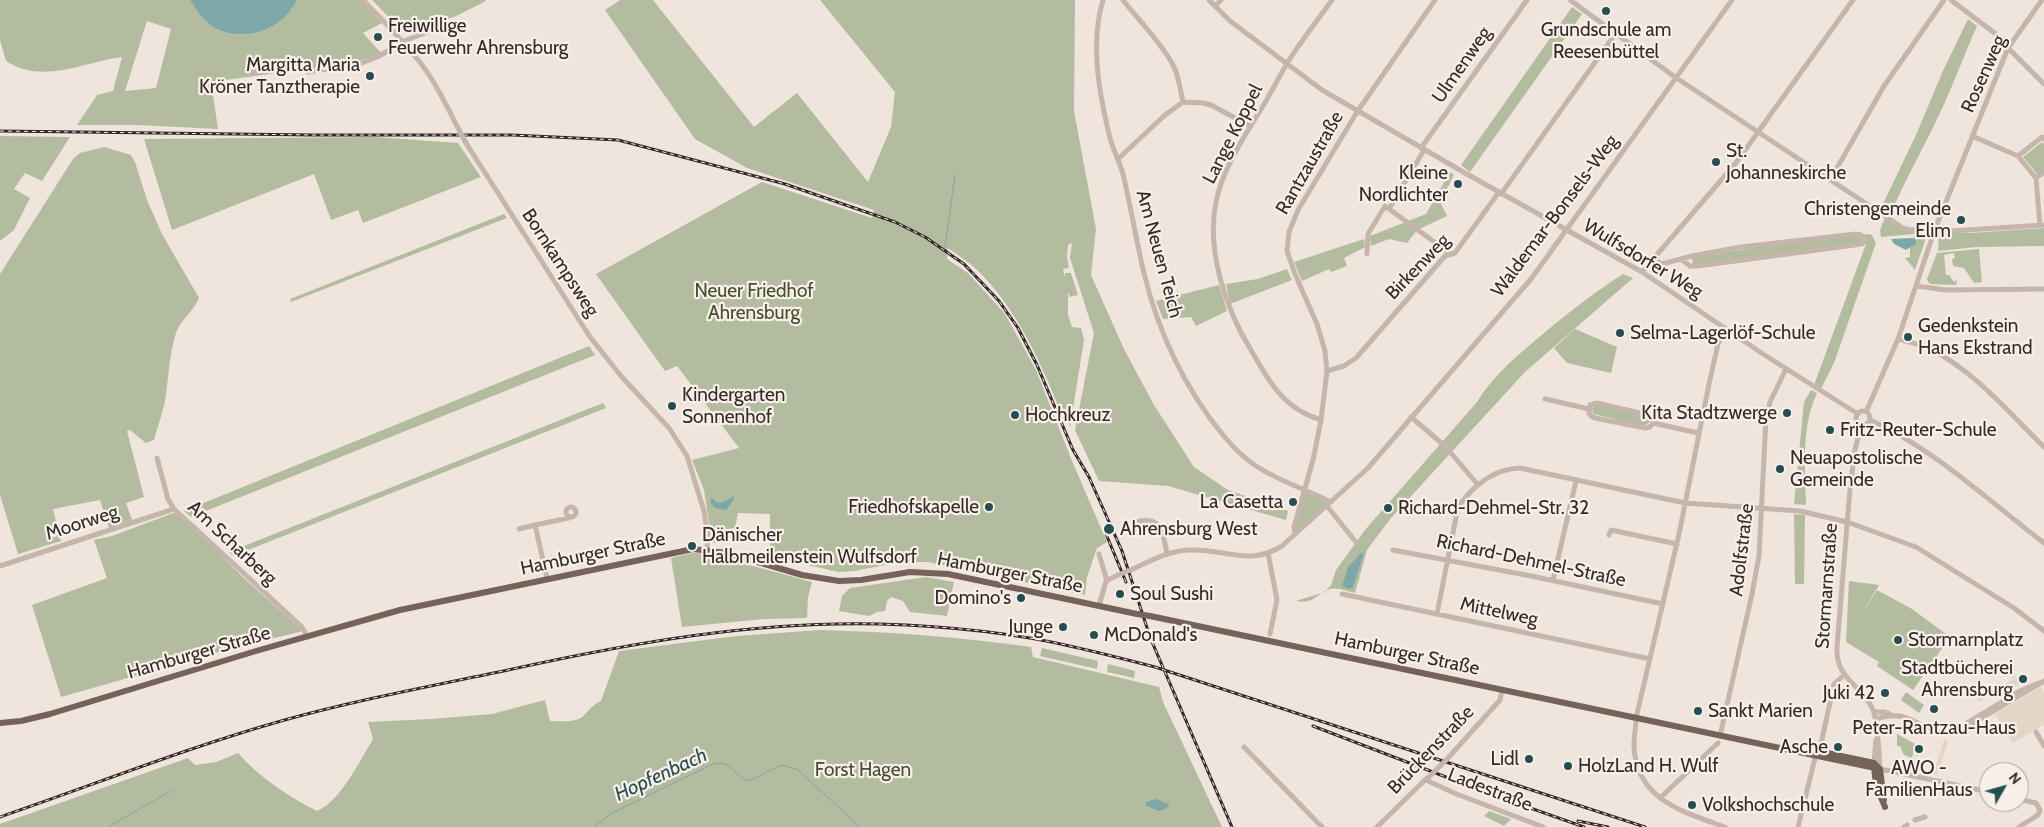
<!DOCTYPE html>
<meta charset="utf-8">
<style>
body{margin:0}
#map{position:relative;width:2044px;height:827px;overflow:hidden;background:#efe5dc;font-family:Cabin,sans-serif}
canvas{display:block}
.north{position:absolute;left:1979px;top:762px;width:50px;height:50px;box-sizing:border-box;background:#f7efe8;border:1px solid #a9a19b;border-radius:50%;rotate:52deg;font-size:14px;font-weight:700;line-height:20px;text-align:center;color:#332b28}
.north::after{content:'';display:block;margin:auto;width:18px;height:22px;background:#234f50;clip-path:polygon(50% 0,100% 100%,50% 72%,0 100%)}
</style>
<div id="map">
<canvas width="2044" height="827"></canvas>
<div class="north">N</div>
</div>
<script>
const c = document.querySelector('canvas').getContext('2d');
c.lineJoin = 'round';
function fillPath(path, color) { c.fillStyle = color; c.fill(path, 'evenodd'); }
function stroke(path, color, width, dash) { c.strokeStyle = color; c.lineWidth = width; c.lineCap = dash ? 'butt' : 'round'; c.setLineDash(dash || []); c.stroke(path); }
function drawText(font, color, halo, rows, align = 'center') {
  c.font = font + ' Cabin,sans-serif'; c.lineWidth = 4.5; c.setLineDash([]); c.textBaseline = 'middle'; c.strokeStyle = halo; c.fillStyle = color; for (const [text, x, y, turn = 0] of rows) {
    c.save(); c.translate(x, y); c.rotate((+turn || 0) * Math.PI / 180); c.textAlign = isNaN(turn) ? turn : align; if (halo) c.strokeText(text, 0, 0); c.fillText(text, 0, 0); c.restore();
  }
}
fillPath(new Path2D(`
 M0 0H190C197 11 204 23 217 29 248 43 282 29 297 0H361L382 23 363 33 382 54 351 63 211 82 218 129 137 125H77L97 95 113 91 122 57C83 62 43 85 6 61L0 40ZM147 21 171 29 156 88 125 91Z
 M372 0H485L486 1 454 17 404 33Z
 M620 0H653L754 127 797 93 868 182 891 127 895 92 820 0H1075L1074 111 1096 229 1091 275 1124 349 1154 405 1194 467 1228 490 1288 511 1286 520 1168 486 1099 481 1075 430 1094 333 1070 258 1072 243 1068 245 1067 256 1069 268 1063 269 1065 278V273H1071L1078 295 1070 297 1068 292V315L1072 327 1081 328 1084 340 1070 427 1065 414 1062 415C1041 363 1017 308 976 269 968 261 957 255 948 248L947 259 968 273 1005 314 1036 370 1072 461 1107 542 1097 548 1087 577 1085 595 928 562H901L854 571 838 572 770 556V514L738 513 735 528 728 529 724 539 717 536 715 543 712 542 704 490 692 460 739 448 677 366 665 371 596 274 762 182 872 218 874 210 747 168 695 139 605 10Z
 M1572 7 1582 14 1470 172 1461 165Z
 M1968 19 1977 26C1964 55 1953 86 1939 115 1923 149 1904 181 1890 216L1880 210 1916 135 1942 73Z
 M0 136 70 137 42 181 25 173 14 189 30 198 14 230 0 241Z
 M375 137 458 143 481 177 363 223 358 210 331 220 314 174 172 230 144 139Z
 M2042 142 2044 144V170L2038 175 2023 157Z
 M104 147 131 155 135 162 147 200 162 234 199 298C193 312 181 319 176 333 168 358 169 381 164 406 161 417 157 429 154 440L146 443 130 430 127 431 144 497 126 503 132 520 109 528 100 500 53 509 61 541 18 554 0 495V274L73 159 80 153Z
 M1450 172 1454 175 1440 202 1447 216 1417 230 1407 243 1389 239 1371 246 1370 236 1426 214Z
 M504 214 507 218 291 302 290 299Z
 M1885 218 1903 229 1929 232 1927 236 1914 234 1881 237 1880 230Z
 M2044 228V246L1977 247 1938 251 1939 232 1971 233Z
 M1868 234 1872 235 1876 243 1834 363 1821 389 1814 385 1866 244H1856L1693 265 1692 258 1770 245Z
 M1913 236 1926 238 1915 270 1905 258 1910 257V248L1916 243Z
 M1364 239 1365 247 1344 258 1347 266 1331 272 1329 269 1302 281 1294 262Z
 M1979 249 1982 282 1974 283 1964 268 1953 266 1952 259 1955 258 1954 253 1944 255 1946 275H1949L1954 282 1957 280 1956 285 1931 284 1928 282 1927 279 1937 253Z
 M1287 269 1292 280 1230 304 1226 284 1258 279Z
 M1623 274 1633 278 1525 372 1391 518 1367 550 1355 593C1347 591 1338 587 1330 589 1315 594 1316 604 1296 601L1325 592 1331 585 1336 570 1365 530 1477 402C1494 374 1519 354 1543 334 1569 312 1595 292 1623 274Z
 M1219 285 1227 311 1196 326 1191 317 1163 319 1156 301Z
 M1575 329 1617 347 1611 373 1567 363 1554 348Z
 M589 346 595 355 191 517 184 511Z
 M1811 390 1817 393C1801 427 1805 469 1806 505L1794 504 1804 402Z
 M603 403 606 408 233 556 229 552Z
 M1596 405 1644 416 1650 420V422L1644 426 1593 414 1592 408Z
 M1305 491 1328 503 1296 533 1294 530Z
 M176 512 244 578 303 631 226 650 61 697 32 605 107 578 94 540 112 536Z
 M1794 514 1805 515 1804 584H1795Z
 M692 553 709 554 812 582 808 597 807 618 764 619 682 627 671 558Z
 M926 577 954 582 947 616 910 612 903 601 891 597 887 601 885 611 877 612 869 616 839 611 842 596 850 588Z
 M1849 581 1879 585 1858 620 1877 590 1912 609 1950 637 1913 690 1877 666 1879 662 1846 642Z
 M820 630C891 632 961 637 1031 647L1033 657 1159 687 1163 702 1222 827H0V824L188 758 195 765 216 762 238 753C259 777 289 797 317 811 341 801 360 760 373 739L368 722 431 719 492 714 545 700 550 721C560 721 573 723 582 717 589 711 592 705 601 701L619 651 737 636Z
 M1042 648 1098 661 1097 669 1040 656Z
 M1108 664 1135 671 1134 678 1107 672Z
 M1906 692 1924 705 1919 713 1901 700Z
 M1897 734 1915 744 1912 758 1904 755 1900 746H1897Z
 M1489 811 1511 819 1504 826 1484 816Z`), '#b3bc9e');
fillPath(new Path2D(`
 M2014 674 2020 684 2014 687 2015 690 2010 693 2008 690 2005 692 2003 688 1979 702 1977 699 1987 692 1986 690 1999 682 2002 686 2013 679 2011 676Z
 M2041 687 2044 693V724L2013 743 1995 714Z
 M1944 740H1947V745L1937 775 1933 774Z`), '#e5d5c5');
fillPath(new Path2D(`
 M190 0H297C283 29 247 43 217 29 204 23 197 11 190 0Z
 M1913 238 1916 240V244L1906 250 1894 244 1891 239Z
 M734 496 733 501 726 510 715 508 710 502 711 498 714 499 716 502 721 503Z
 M1361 553 1364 554 1353 587 1349 589 1342 586 1348 567Z
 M1156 799 1170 805 1164 810 1158 811 1145 805 1146 802Z`), '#7ea8a8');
stroke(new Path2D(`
 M945 247 955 175
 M108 827 171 791
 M594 827 612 813 713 764C733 759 732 776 749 781L781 765 797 769 860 827`), '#7ea8a8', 1);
stroke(new Path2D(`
 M363 0C384 22 407 44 425 69 438 87 447 107 457 126
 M1103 0C1090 43 1099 92 1109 134 1112 148 1119 160 1123 174 1131 207 1136 240 1144 273 1158 332 1185 389 1223 435 1232 446 1244 458 1256 466 1279 481 1307 490 1331 502
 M1123 0C1139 21 1160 41 1173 65 1179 76 1180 89 1183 102
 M1209 0 1230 21 1322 90 1465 173 1642 272 1763 354 1858 414
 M1570 0 1675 77 1903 228 1911 230 1928 229 1951 231 2044 225
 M1951 0 2005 41 2008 48 2044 84
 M1215 6 1221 0
 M308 72 359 64 377 57 407 40 445 25
 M1972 136 2018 156 2036 178 2040 225
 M466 143 590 337 621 376 669 428 687 456 704 511 708 536 707 549
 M1421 148 1527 0
 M2018 156 2042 137 2044 139
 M1118 159 1165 115 1183 102 1203 103 1211 105 1250 126
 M2036 178 2044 172
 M1830 180 1884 86 1944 0
 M1501 194 1616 33
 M1389 209 1451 254
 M1367 254 1368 234 1385 206 1389 209 1424 150
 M1653 258 1662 264 1692 256 1741 247 1856 234 1861 235 1865 239 1862 244 1698 266H1690L1682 260
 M1642 272 1735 164 1853 0
 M1916 286 1946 290 2044 289
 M1898 339C1910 342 1923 345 1934 351 1976 373 2010 414 2044 447
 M1327 371 1344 366 1356 358 1445 256 1455 253 1499 192
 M1545 399 1589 409
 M1856 418a7 7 0 1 1 14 0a7 7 0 1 1-14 0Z
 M1866 412 1898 339 1935 229 2008 48 2042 0
 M1411 417 1446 447 1478 485
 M1321 420C1284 409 1269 382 1251 350 1226 310 1206 250 1216 202 1223 166 1247 133 1266 101 1273 89 1279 77 1286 65 1300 42 1317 21 1332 0
 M1870 420C1933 448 1989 501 2044 543
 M1653 423 1650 427 1645 428 1595 418 1591 416 1589 413 1590 405 1597 403 1648 415 1652 418 1653 423 1698 433
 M1861 425 1855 450 1850 489 1837 647C1835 680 1863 685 1873 710 1878 722 1879 755 1880 769L1989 792
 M157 458 168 499 174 509 301 626 308 637
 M1327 506 1355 541
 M566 512a5 5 0 1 1 10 0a5 5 0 1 1-10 0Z
 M1137 522C1163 515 1163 535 1167 554
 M519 529 535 525
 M1295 534 1294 527 1313 460 1321 420 1327 371 1325 351 1317 324 1295 274 1287 251 1289 232 1298 210 1357 112 1435 0
 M1609 535 1611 530 1677 544
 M1393 550 1531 576 1663 604
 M1268 553 1277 600 1270 634
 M1099 554 1107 581
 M0 566 174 509
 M1131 570C1150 561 1168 551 1189 550 1224 548 1248 567 1282 546L1368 468 1531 279 1732 0
 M547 578 535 525 569 518
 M1553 580 1576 481
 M1342 594 1650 659
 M1099 606 1106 581 1118 575
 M1437 614 1458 507C1473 486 1493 469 1520 468L1685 503 1800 511 1847 522 1916 547 2014 608 2044 631
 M1874 712H1885L1892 715
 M1876 719C1886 716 1897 714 1907 718 1922 723 1934 736 1951 733L2020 691 2039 683
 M1973 723 2044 681
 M2036 732 2044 746
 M1720 736 1752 594 1759 556 1766 418 1770 402 1786 369
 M1821 744 1834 684 1844 675
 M1244 747 1322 827
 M1448 758 1500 700 1502 690
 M1874 763 1876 740
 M1426 780 1454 793 1543 827
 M1660 798 1718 743
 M1915 820 1925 817
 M1377 827 1427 778
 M1725 827C1683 812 1635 799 1634 745 1634 736 1636 727 1636 718L1679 534 1709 384 1718 344 1726 329
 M1798 827 1816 754
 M1904 827 1907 825
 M2019 827 2038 815 2040 810 2036 803 2019 799`), '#c5b5aa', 5);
stroke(new Path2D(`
 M1150 616 1880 769
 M0 723 21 721 50 714 256 651 400 610 693 549 727 553 802 575 839 581 861 580 910 572 948 574 1137 614
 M1817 754 1827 753 1874 763 1880 769
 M1874 767 1876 785 1885 807
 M1880 769 1884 800`), '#74625b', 6);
const rail = new Path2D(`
 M0 131 313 135H512L618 140 785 184 895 222 925 237 964 264 999 301 1018 328 1037 365 1073 450 1089 477 1122 551 1151 640
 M1106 534 1126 582
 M1149 635 1232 827
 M1313 726 1485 792 1584 827
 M0 817C93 785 186 748 281 721 356 700 432 686 508 670 631 643 753 621 879 624 944 626 1011 632 1074 647 1101 653 1128 660 1155 667L1645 827
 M1578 821 1608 827`);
stroke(rail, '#332b28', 3);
stroke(rail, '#f7efe8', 1, [4]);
stroke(new Path2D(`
 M457 126 466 143
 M1118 575 1131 570
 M1428 778 1448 758`), '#c5b5aa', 5);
stroke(new Path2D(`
 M1137 614 1150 616`), '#74625b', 6);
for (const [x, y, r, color] of [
 [1606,11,5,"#234f50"],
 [378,37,5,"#234f50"],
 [370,76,5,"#234f50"],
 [1716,162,5,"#234f50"],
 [1458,184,5,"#234f50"],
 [1961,220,5,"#234f50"],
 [1620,333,5,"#234f50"],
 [1908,337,5,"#234f50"],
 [672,406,5,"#234f50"],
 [1787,413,5,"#234f50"],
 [1015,415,5,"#234f50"],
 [1830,430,5,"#234f50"],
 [1780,469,5,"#234f50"],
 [1293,502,5,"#234f50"],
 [989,507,5,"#234f50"],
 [1388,508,5,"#234f50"],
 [1109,529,6,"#234f50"],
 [692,546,5,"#234f50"],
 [1120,594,5,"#234f50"],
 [1021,598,5,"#234f50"],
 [1063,627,5,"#234f50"],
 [1094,635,5,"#234f50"],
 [1898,640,5,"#234f50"],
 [2023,679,5,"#234f50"],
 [1885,693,5,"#234f50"],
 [1934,709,5,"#234f50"],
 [1698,711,5,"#234f50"],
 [1838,747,5,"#234f50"],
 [1919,749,5,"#234f50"],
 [1529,759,5,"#234f50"],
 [1568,766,5,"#234f50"],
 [1692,805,5,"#234f50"]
]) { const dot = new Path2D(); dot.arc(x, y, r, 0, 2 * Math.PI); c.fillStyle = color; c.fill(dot); stroke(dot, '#f7efe8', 2); }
drawText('19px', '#332b28', '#f7efe8', [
 ["Freiwillige",388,26],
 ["Feuerwehr Ahrensburg",388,48],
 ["Grundschule am",1606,30,"center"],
 ["Reesenbüttel",1606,52,"center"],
 ["Margitta Maria",360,65,"right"],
 ["Kröner Tanztherapie",360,87,"right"],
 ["St.",1726,151],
 ["Johanneskirche",1726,173],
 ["Kleine",1448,173,"right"],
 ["Nordlichter",1448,195,"right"],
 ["Christengemeinde",1951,209,"right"],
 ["Elim",1951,231,"right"],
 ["Gedenkstein",1918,326],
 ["Hans Ekstrand",1918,348],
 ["Selma-Lagerlöf-Schule",1630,333],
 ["Kindergarten",682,395],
 ["Sonnenhof",682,417],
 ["Kita Stadtzwerge",1777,413,"right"],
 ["Hochkreuz",1025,415],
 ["Fritz-Reuter-Schule",1840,430],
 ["Neuapostolische",1790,458],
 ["Gemeinde",1790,480],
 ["La Casetta",1283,502,"right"],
 ["Friedhofskapelle",979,507,"right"],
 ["Richard-Dehmel-Str. 32",1398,508],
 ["Ahrensburg West",1120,529],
 ["Dänischer",702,535],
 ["Halbmeilenstein Wulfsdorf",702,557],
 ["Soul Sushi",1130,594],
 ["Domino's",1011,598,"right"],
 ["Junge",1053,627,"right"],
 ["McDonald's",1104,635],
 ["Stormarnplatz",1908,640],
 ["Stadtbücherei",2013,668,"right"],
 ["Ahrensburg",2013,690,"right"],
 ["Juki 42",1875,693,"right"],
 ["Sankt Marien",1708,711],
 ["Peter-Rantzau-Haus",1934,728,"center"],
 ["Asche",1828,747,"right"],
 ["Lidl",1519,759,"right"],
 ["HolzLand H. Wulf",1578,766],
 ["AWO -",1919,768,"center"],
 ["FamilienHaus",1919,790,"center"],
 ["Volkshochschule",1702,805]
], 'left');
drawText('19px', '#332b28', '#f7efe8', [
 ["Ulmenweg",1462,65,-55],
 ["Rosenweg",1984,74,-66],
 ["Lange Koppel",1233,134,-63],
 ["Rantzaustraße",1310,163,-60],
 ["Waldemar-Bonsels-Weg",1555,216,-53],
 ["Am Neuen Teich",1159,254,75],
 ["Wulfsdorfer Weg",1643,259,31],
 ["Bornkampsweg",560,263,57],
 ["Birkenweg",1418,267,-46],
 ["Moorweg",82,523,-18],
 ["Am Scharberg",232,543,43],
 ["Adolfstraße",1742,550,-83],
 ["Hamburger Straße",593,554,-12],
 ["Richard-Dehmel-Straße",1531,561,12],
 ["Hamburger Straße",1010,573,11],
 ["Stormarnstraße",1827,586,-86],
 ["Mittelweg",1499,612,12],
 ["Hamburger Straße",199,653,-16],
 ["Hamburger Straße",1407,654,12],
 ["Brückenstraße",1431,750,-46],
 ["Ladestraße",1490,790,21]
]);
drawText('19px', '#454f2f', '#f7efe8', [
 ["Neuer Friedhof",754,291],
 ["Ahrensburg",754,313],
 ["Forst Hagen",863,770]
]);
drawText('italic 20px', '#234f50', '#f7efe8', [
 ["Hopfenbach",661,775,-25]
]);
</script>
